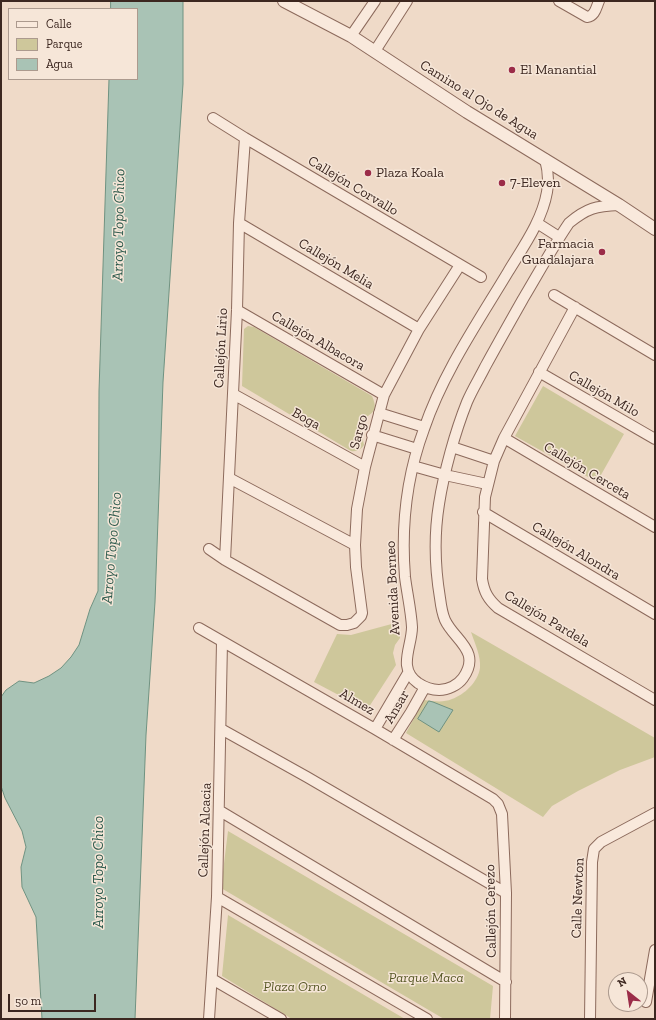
<!DOCTYPE html>
<meta charset="utf-8">
<style>
body{margin:0}
#map{position:relative;width:656px;height:1020px;overflow:hidden;background:#efdac8;font-family:"Zilla Slab",serif}
canvas{display:block}
.frame{position:absolute;inset:0;border:2px solid #3c2720;pointer-events:none}
.legend{position:absolute;left:8px;top:8px;width:130px;height:72px;box-sizing:border-box;background:#f6e6d8;border:1px solid #ac9a8e;margin:0;padding:5px 7px;list-style:none;font-size:12px;color:#3c2720}
.legend li{display:flex;align-items:center;gap:8px;height:20px}
.legend b{width:20px;border:1px solid #ac9a8e}
.north{position:absolute;left:608px;top:972px;width:40px;height:40px;box-sizing:border-box;background:#f6e6d8;border:1px solid #ac9a8e;border-radius:50%;rotate:330deg;font-size:11px;font-weight:700;line-height:16px;text-align:center;color:#3c2720}
.north::after{content:'';display:block;margin:auto;width:14px;height:18px;background:#9b2c48;clip-path:polygon(50% 0,100% 100%,50% 72%,0 100%)}
.scale{position:absolute;left:8px;top:994px;width:88px;height:18px;box-sizing:border-box;border:2px solid #3c2720;border-top:0;padding-left:5px;font-size:12px;line-height:14px;white-space:nowrap;color:#3c2720;-webkit-text-stroke:3px #f6e6d8;paint-order:stroke}
</style>
<div id="map">
<canvas width="656" height="1020"></canvas>
<div class="frame"></div>
<ul class="legend">
<li><b style="height:5px;background:#f9e9dc"></b>Calle</li>
<li><b style="height:11px;background:#cec79b"></b>Parque</li>
<li><b style="height:11px;background:#a9c3b5"></b>Agua</li>
</ul>
<div class="north">N</div>
<div class="scale">50 m</div>
</div>
<script>
const c = document.querySelector('canvas').getContext('2d');
c.lineJoin = 'round';
function fillPath(path, color) { c.fillStyle = color; c.fill(path, 'evenodd'); }
function stroke(path, color, width, dash) { c.strokeStyle = color; c.lineWidth = width; c.lineCap = dash ? 'butt' : 'round'; c.setLineDash(dash || []); c.stroke(path); }
function drawText(font, color, halo, rows, align = 'center') {
  c.font = font + ' "Zilla Slab",serif'; c.lineWidth = 3; c.setLineDash([]); c.textBaseline = 'middle'; c.strokeStyle = halo; c.fillStyle = color; for (const [text, x, y, turn = 0] of rows) {
    c.save(); c.translate(x, y); c.rotate((+turn || 0) * Math.PI / 180); c.textAlign = isNaN(turn) ? turn : align; if (halo) c.strokeText(text, 0, 0); c.fillText(text, 0, 0); c.restore();
  }
}
fillPath(new Path2D(`
 M248 326 254 327 372 396C381 417 366 410 362 426 361 431 363 440 364 445 361 450 356 452 351 451L242 386 244 329Z
 M543 386 624 434 597 482 515 436Z
 M399 622 400 629V638L395 645 393 653 396 665 367 710 314 682 337 634 351 635Z
 M471 632 655 738V757L620 770 578 791 552 806 543 817 406 733 424 700C433 701 443 703 452 699 464 695 478 682 480 668 481 656 475 644 471 632Z
 M228 831 493 986 490 1019H444L221 888Z
 M228 915 405 1019H292L222 976Z`), '#cec79b');
const water = new Path2D(`
 M111 1H183V84L163 382 155 602 146 735 135 1019H42L36 917 22 887 21 867 26 847 22 831 5 798 1 786V697L6 690 19 681 34 683 49 676 61 668 71 657 79 645 90 609 98 591 99 391 109 79H137V9H111Z
 M429 701 433 702 453 710 439 732 418 719Z`);
fillPath(water, '#a9c3b5');
stroke(water, '#6f9281', 1);
const minor = new Path2D(`
 M559 1 587 17C595 16 596 8 599 1
 M351 36 375 1
 M375 51 407 1
 M213 118 245 138 481 277
 M545 159C548 170 549 181 547 192 542 221 523 247 508 272 478 322 443 373 424 429 407 475 401 527 405 577 407 593 411 610 412 627 412 647 397 668 418 683 424 687 432 690 439 690 448 690 458 685 463 678 482 651 454 640 445 620 442 613 441 606 440 598 435 568 434 535 439 504 444 472 455 432 467 402 472 390 479 379 485 367 497 345 510 322 523 299 538 274 552 248 569 223 587 208 596 206 619 205
 M239 223 419 329
 M537 223 559 237
 M554 295 655 355
 M575 307 504 438 494 461 485 497 482 579C484 592 488 599 498 608L655 700
 M237 310 384 395
 M539 372 655 439
 M233 394 365 467
 M379 413 424 427
 M372 435 417 449
 M504 438 655 527
 M452 447 494 461
 M413 466 445 475 487 484
 M229 478 355 545
 M483 512 655 614
 M209 549 225 560 340 625H347L354 623 361 616 362 613 356 567 355 545 357 509 365 467 384 395 419 329 460 265
 M225 560 237 310 239 223 245 138
 M199 628 375 729 493 799 498 804 502 814 506 893 505 1019
 M221 729 307 777 506 893
 M375 729 408 673
 M393 740 411 712 425 687
 M220 811 506 982
 M217 897 427 1019
 M212 979 281 1019
 M646 1002 655 950
 M209 1019 217 897 222 642
 M590 1019 592 862 594 849 601 842 655 813`);
const tertiary = new Path2D(`
 M284 1 351 36 467 112 619 205 655 229`);
stroke(minor, '#8c6a5c', 12);
stroke(tertiary, '#8c6a5c', 14);
stroke(minor, '#f9e9dc', 10);
stroke(tertiary, '#f9e9dc', 12);
for (const [x, y, r, color] of [
 [512,70,4,"#9b2c48"],
 [368,173,4,"#9b2c48"],
 [502,183,4,"#9b2c48"],
 [602,252,4,"#9b2c48"]
]) { const dot = new Path2D(); dot.arc(x, y, r, 0, 2 * Math.PI); c.fillStyle = color; c.fill(dot); stroke(dot, '#f6e6d8', 1.5); }
drawText('14px', '#3c2720', '#f6e6d8', [
 ["El Manantial",520,70],
 ["Plaza Koala",376,173],
 ["7-Eleven",510,183],
 ["Farmacia",594,244,"right"],
 ["Guadalajara",594,260,"right"]
], 'left');
drawText('14px', '#3c2720', '#f6e6d8', [
 ["Camino al Ojo de Agua",479,100,32],
 ["Callejón Corvallo",353,186,31],
 ["Callejón Melia",336,264,31],
 ["Callejón Albacora",318,341,30],
 ["Callejón Lirio",221,348,-87],
 ["Callejón Milo",604,394,30],
 ["Boga",306,419,29],
 ["Sargo",359,432,-75],
 ["Callejón Cerceta",587,471,31],
 ["Callejón Alondra",576,551,31],
 ["Avenida Borneo",393,588,-93],
 ["Callejón Pardela",547,619,31],
 ["Almez",357,702,30],
 ["Ansar",397,707,-60],
 ["Callejón Alcacia",205,830,-88],
 ["Calle Newton",578,898,-88],
 ["Callejón Cerezo",491,911,-91]
]);
drawText('italic 14px', '#585927', '#f6e6d8', [
 ["Parque Maca",426,978],
 ["Plaza Orno",295,987]
]);
drawText('italic 15px', '#2f5c4e', '#f6e6d8', [
 ["Arroyo Topo Chico",119,225,-89],
 ["Arroyo Topo Chico",112,548,-85],
 ["Arroyo Topo Chico",99,872,-90]
]);
</script>
